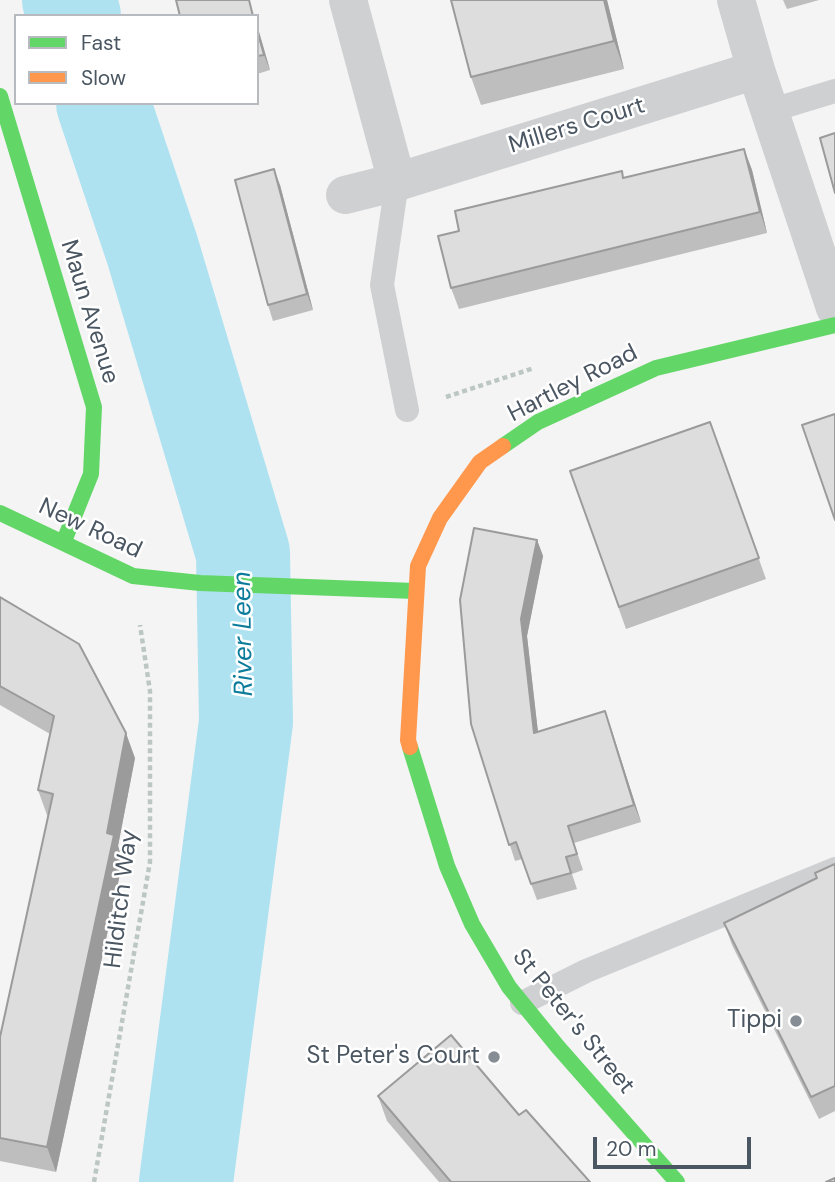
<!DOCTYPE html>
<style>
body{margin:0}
#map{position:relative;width:835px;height:1182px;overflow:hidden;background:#f4f4f4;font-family:"DM Sans",sans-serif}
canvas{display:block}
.legend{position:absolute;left:14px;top:14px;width:245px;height:91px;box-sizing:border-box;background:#fff;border:2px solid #b7bbc0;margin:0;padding:9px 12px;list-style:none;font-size:21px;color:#4a5661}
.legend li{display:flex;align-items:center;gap:14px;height:35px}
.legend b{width:35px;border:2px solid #b7bbc0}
.scale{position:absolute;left:593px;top:1137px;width:158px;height:32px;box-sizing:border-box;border:4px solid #4a5661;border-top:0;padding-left:9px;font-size:21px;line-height:24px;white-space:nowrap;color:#4a5661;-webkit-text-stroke:5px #fff;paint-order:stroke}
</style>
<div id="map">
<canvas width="835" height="1182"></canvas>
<ul class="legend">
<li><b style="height:9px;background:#63d668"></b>Fast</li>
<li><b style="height:9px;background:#ff974d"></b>Slow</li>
</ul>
<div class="scale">20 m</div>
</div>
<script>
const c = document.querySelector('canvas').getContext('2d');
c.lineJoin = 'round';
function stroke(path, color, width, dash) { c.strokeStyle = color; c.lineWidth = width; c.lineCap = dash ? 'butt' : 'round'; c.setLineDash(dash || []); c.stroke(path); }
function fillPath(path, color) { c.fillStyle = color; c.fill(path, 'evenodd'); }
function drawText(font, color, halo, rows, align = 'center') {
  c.font = font + ' "DM Sans",sans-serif'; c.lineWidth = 5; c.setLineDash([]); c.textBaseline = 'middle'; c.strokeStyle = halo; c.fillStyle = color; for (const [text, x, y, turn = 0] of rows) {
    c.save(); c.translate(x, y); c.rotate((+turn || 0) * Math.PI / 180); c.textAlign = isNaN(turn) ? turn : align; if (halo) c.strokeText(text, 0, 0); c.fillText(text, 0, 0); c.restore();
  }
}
stroke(new Path2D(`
 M69 0 74 16
 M103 103 152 249 243 553 246 722 186 1182`), '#aee2f0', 94);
stroke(new Path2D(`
 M446 397 534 368
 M94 1182 150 862V691L140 625`), '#bcc7c4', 4.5, [5, 3.5]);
stroke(new Path2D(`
 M769 111 835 91
 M397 182 382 285 407 410
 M522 1003 586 971 835 869`), '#ced0d2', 24);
stroke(new Path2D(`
 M348 0 397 182
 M736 0 756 70 835 308
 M345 195 397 182 756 70`), '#ced0d2', 38);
stroke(new Path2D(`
 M0 96 94 407 91 474 64 541
 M503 446 538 422 656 368 835 325
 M0 513 133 576 200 583 415 591
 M410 747 447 866 472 924 509 987 558 1047 677 1182`), '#63d668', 16);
stroke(new Path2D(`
 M410 747 408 740 418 566 440 518 480 462 503 446`), '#ff974d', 16);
fillPath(new Path2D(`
 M607 0 624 69 481 105 471 77Z
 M783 0H819L787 9Z
 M257 25 270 70 257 74Z
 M744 149 752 170 767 233 459 309 451 288 459 231 624 178Z
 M280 185 313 310 273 321 268 305Z
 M710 422 766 579 626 629 570 471Z
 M537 540 543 556 527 636 538 732 605 711 641 822 574 843 583 870 572 874 577 889 537 900 522 859 515 861 471 724Z
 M0 597 135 758 118 846 123 860 56 1172 0 1161V1037L48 816 47 815 38 790 50 734 0 705Z
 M835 864V1111L819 1119 732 945 724 923 816 878Z
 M378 1096 519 1115 590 1182H439L387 1121Z`), '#bebebf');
fillPath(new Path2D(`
 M604 0H607L624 69 614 41Z
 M257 25 270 70 264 55 257 30Z
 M744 149 752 170 767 233 760 212Z
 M274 169 280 185 313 310 307 294Z
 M537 540 543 556 527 636 540 750 534 733 521 619Z
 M605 711 611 728 641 822 634 805Z
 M126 733 135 758 118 846 123 860 56 1172 47 1147Z`), '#9b9b9b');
const building = new Path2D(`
 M176 0H249L253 16H180Z
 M451 0H604L614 41 471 77Z
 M257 30 264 55 257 56Z
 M835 133V193L820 138Z
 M744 149 760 212 451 288 438 236 459 231 455 211 622 171 623 178Z
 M274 169 307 294 268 305 235 180Z
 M835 414V520L802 425Z
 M710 422 759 558 619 607 570 471Z
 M474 528 537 540 521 619 534 733 605 711 634 805 568 826 577 854 566 857 571 873 531 884 516 842 509 845 471 724 460 600Z
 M0 597 79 644 126 733 107 833 114 835 47 1147 0 1138V1037L53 794 38 790 54 716 0 686Z
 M835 864V1086L811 1097 724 923 817 878 815 873Z
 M451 1035 519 1115 526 1110 590 1182H451L378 1096Z
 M835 1178V1182H826Z`);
fillPath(building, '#ddddde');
stroke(building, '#9b9b9b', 2);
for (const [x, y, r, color] of [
 [796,1021,7,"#868d94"],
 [494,1057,7,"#868d94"]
]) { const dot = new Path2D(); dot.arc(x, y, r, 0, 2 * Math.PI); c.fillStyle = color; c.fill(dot); stroke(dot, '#fff', 2.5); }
drawText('24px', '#4a5661', '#fff', [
 ["Millers Court",577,126,-17],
 ["Maun Avenue",89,312,73],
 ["Hartley Road",573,384,-27],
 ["New Road",90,529,25],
 ["Hilditch Way",122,899,-83],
 ["St Peter's Street",573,1022,51]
]);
drawText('24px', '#4a5661', '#fff', [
 ["Tippi",782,1021],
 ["St Peter's Court",480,1057]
], 'right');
drawText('italic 26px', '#0c7c9b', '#fff', [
 ["River Leen",244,634,-91]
]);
</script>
